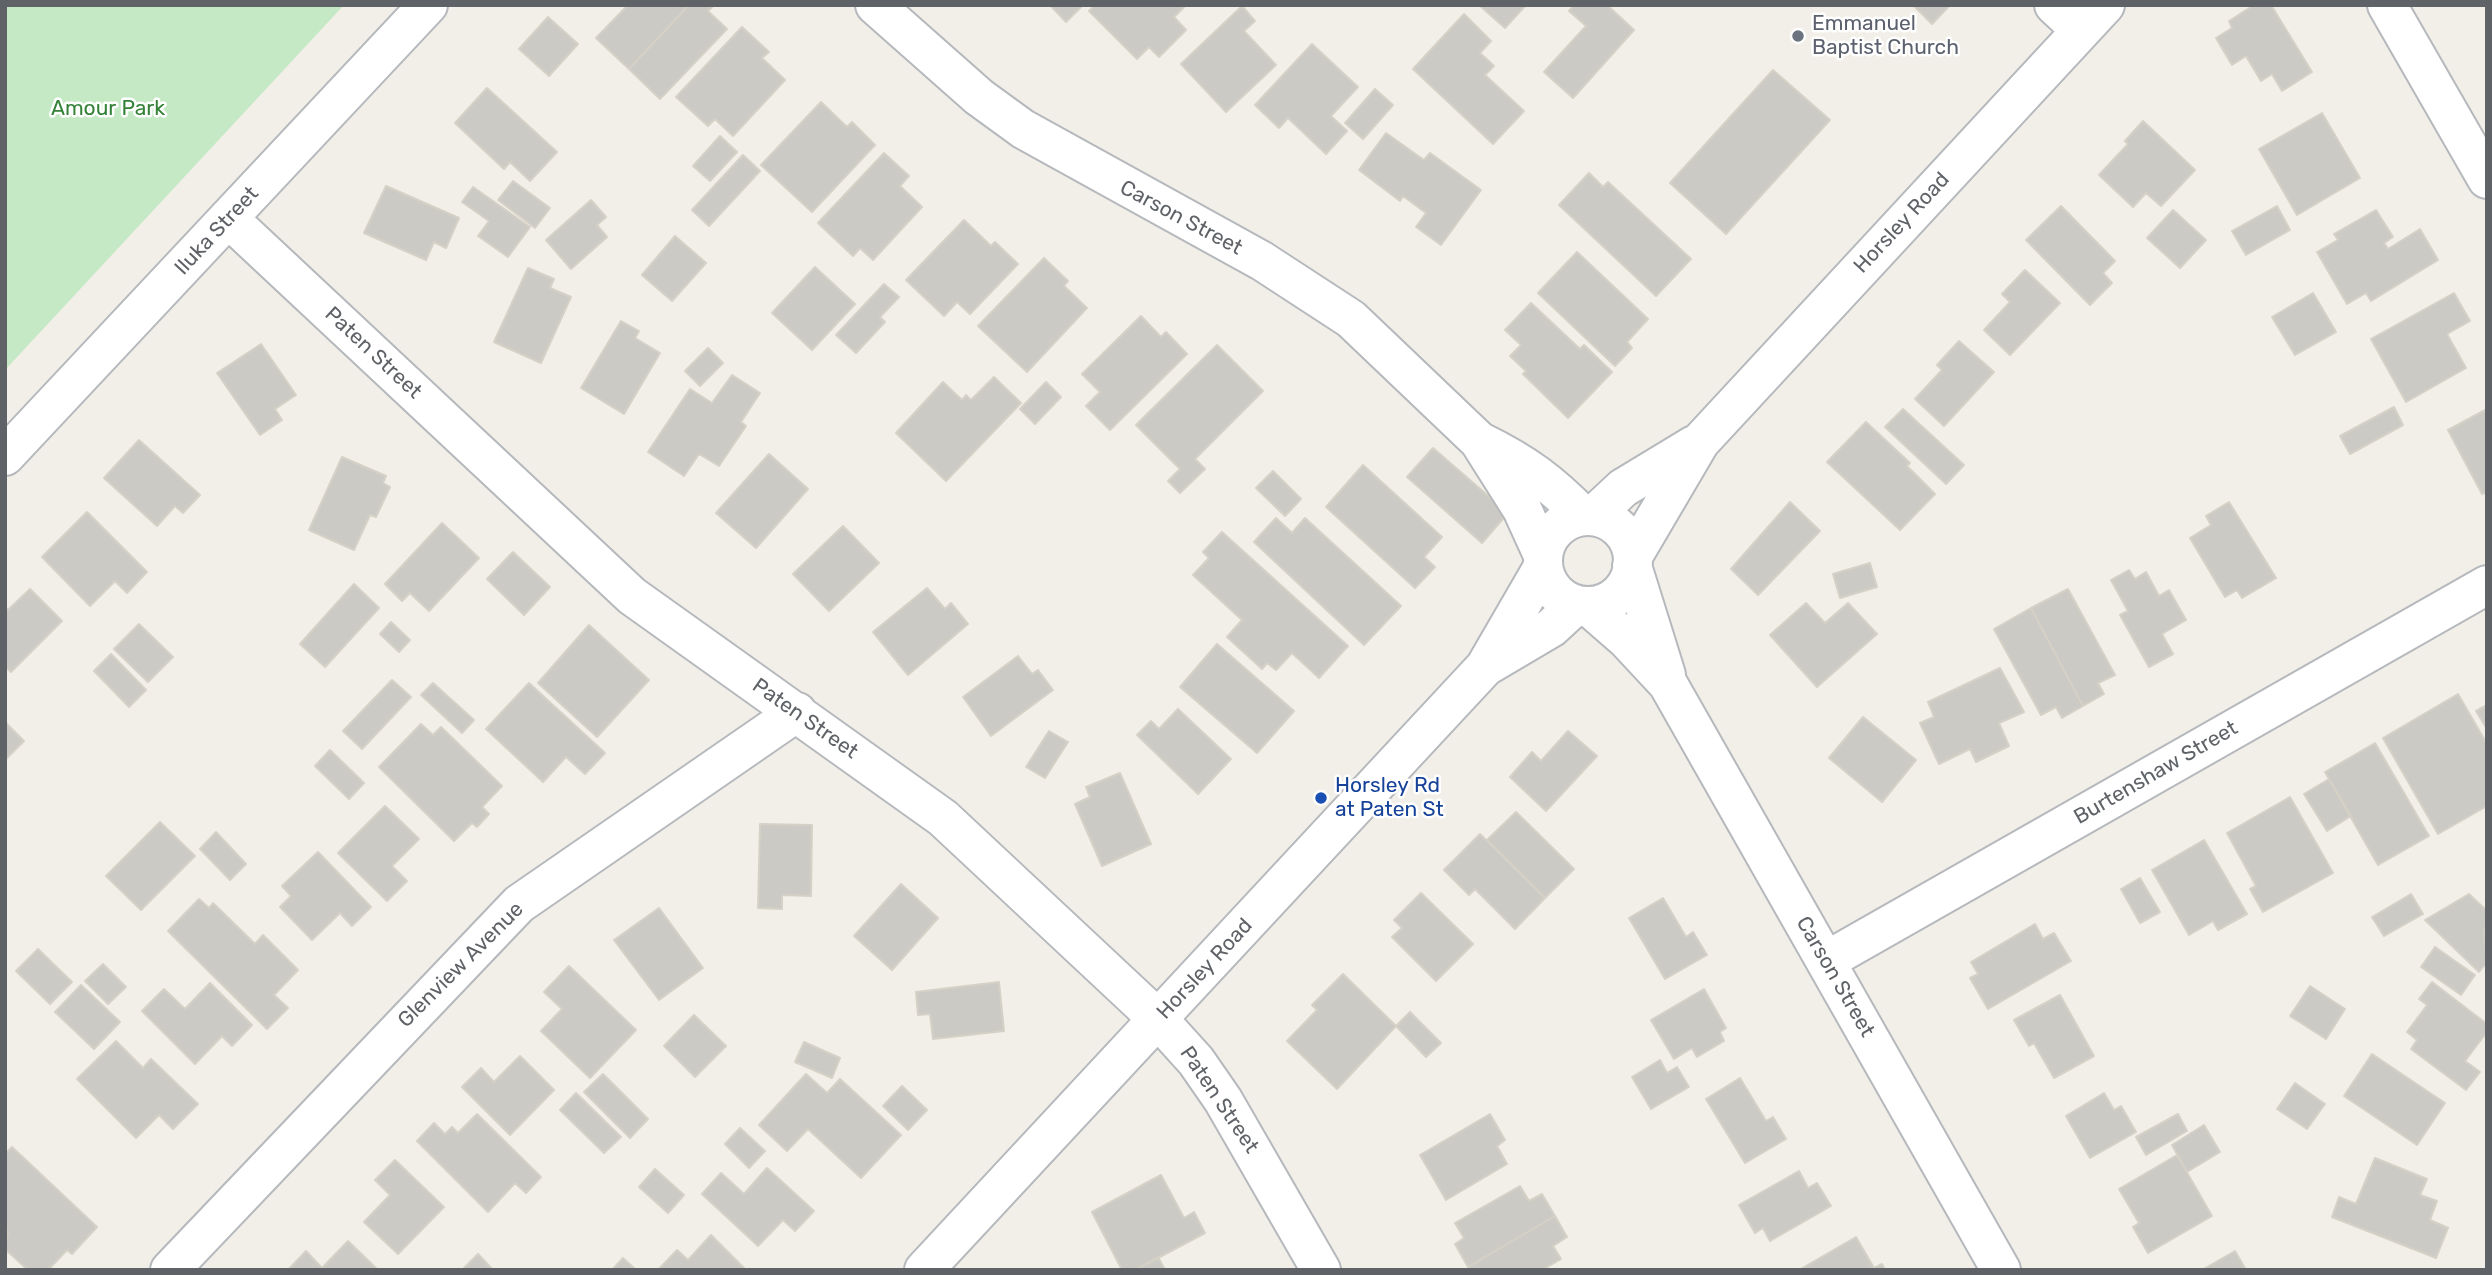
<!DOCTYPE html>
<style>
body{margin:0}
#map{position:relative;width:2492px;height:1275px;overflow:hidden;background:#f1efe8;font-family:Rubik,sans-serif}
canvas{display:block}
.frame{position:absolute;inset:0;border:7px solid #5f6368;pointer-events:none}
</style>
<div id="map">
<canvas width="2492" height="1275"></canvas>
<div class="frame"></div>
</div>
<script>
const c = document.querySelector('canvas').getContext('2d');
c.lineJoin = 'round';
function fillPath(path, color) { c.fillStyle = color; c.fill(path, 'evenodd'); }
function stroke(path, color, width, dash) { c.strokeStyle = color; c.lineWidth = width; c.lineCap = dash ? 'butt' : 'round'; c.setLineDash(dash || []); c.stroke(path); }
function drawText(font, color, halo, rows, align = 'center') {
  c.font = font + ' Rubik,sans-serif'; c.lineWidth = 5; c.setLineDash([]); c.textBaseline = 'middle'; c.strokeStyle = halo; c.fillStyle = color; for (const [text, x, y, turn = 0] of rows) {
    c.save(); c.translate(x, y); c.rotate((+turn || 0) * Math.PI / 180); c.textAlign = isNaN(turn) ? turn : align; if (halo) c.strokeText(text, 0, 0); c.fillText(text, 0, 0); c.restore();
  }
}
fillPath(new Path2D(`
 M5 5H344L5 370Z`), '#c5e8c5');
const building = new Path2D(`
 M628 5H689L629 69 596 38Z
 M689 5H714L708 11 727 29 660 99 629 69Z
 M1050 5H1083L1066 22Z
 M1095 5H1186L1174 17 1186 30 1159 57 1149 47 1137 59 1089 11Z
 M1479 5H1526L1505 28Z
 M1574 5H1607L1634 30 1573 98 1544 72 1586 26 1569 11Z
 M1913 5H1950L1932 24Z
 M2254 5H2271L2312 72 2282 91 2272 74 2261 81 2246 56 2232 65 2216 38 2232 28 2229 21Z
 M1242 6 1255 21 1244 31 1276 65 1226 112 1181 64Z
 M1464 14 1491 41 1480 53 1494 66 1485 75 1524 111 1493 144 1413 69Z
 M548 17 578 44 549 76 519 49Z
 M742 27 769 52 762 58 785 80 733 136 715 119 708 126 676 97Z
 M1312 44 1358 87 1331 116 1347 131 1326 154 1288 118 1279 128 1255 105Z
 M1773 70 1830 120 1726 234 1670 183Z
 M487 88 557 152 530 181 510 162 504 169 455 123Z
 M1375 89 1393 105 1363 139 1345 123Z
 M821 102 847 127 852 122 875 145 812 212 761 165Z
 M2322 113 2360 178 2297 215 2259 149Z
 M2143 121 2195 170 2161 206 2146 193 2133 207 2099 175 2128 144 2125 141Z
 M1386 133 1424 160 1430 153 1481 190 1441 245 1416 227 1426 213 1403 196 1400 201 1359 170Z
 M720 136 737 152 710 181 693 166Z
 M884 153 909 176 900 186 922 207 873 260 860 248 853 256 818 223Z
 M743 155 760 171 709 226 692 210Z
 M1589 173 1603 187 1608 182 1691 259 1656 296 1559 205Z
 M513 181 550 208 535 228 498 200Z
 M386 186 459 218 446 248 434 242 426 260 364 233Z
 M473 187 530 227 508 257 478 236 489 221 462 202Z
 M591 200 606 217 597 225 607 237 571 269 546 240Z
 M2061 206 2115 261 2103 273 2112 283 2090 305 2026 240Z
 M2277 206 2290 230 2246 255 2232 231Z
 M2173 210 2206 240 2180 268 2147 238Z
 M2376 210 2393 237 2384 243 2388 249 2420 229 2438 260 2371 301 2366 293 2347 304 2317 252 2338 240 2334 234Z
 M964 220 991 246 995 242 1018 264 970 314 957 302 944 316 906 280Z
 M675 236 706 263 672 301 642 275Z
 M1577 252 1648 319 1627 342 1632 348 1615 366 1538 293Z
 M1044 258 1068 281 1064 286 1087 308 1027 372 978 326Z
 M815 267 855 304 812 350 772 313Z
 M528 268 554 279 550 288 571 297 541 363 494 342Z
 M2025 270 2060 303 2010 355 1984 330 2010 302 2002 294Z
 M884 284 899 297 880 317 885 322 856 353 836 335Z
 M2313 293 2336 332 2295 355 2272 317Z
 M2454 293 2470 321 2447 334 2466 368 2406 402 2371 339Z
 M1531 303 1580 349 1584 345 1612 372 1568 418 1523 374 1526 371 1510 356 1521 345 1505 330Z
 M1141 316 1161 337 1166 332 1187 354 1110 430 1086 406 1100 392 1082 374Z
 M621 321 639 331 635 338 660 353 624 414 581 388Z
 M1959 341 1994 372 1944 426 1915 399 1942 370 1937 365Z
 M261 344 296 395 275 409 282 420 260 435 217 373Z
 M1217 345 1263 391 1195 459 1205 469 1180 493 1168 481 1180 469 1136 425Z
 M708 348 723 363 700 386 685 371Z
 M732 375 760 393 741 422 746 426 719 466 699 454 684 476 648 452 690 389 712 403Z
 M994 377 1021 403 946 481 896 433 943 382 962 400 966 395 971 400Z
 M1046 382 1061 397 1035 424 1020 409Z
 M2394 407 2403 425 2350 454 2340 436Z
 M1903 409 1964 465 1946 484 1885 427Z
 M2487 409V492L2482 494 2448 430Z
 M1866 422 1910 463 1907 466 1935 494 1900 530 1827 462Z
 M139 440 200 495 183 513 175 506 157 526 104 478Z
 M1433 448 1508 513 1482 543 1407 477Z
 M769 454 808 489 756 548 716 513Z
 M342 457 386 476 383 483 390 487 376 517 370 515 354 550 309 530Z
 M1363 465 1442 537 1424 557 1435 567 1415 588 1326 507Z
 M1273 471 1301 499 1285 516 1256 488Z
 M1790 502 1820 531 1758 595 1731 569Z
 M2229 502 2276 578 2242 598 2237 590 2225 597 2190 538 2211 525 2206 516Z
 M87 512 147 572 127 593 115 581 90 606 42 557Z
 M1276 518 1292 533 1305 518 1401 606 1364 645 1254 542Z
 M442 523 479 558 429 611 410 593 402 601 385 584Z
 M843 526 879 563 829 611 793 574Z
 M1222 532 1348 646 1319 678 1292 653 1276 670 1267 663 1262 669 1227 637 1242 620 1193 575 1209 558 1203 552Z
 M513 552 550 587 524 615 487 579Z
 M1870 563 1877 587 1840 598 1833 574Z
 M2129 570 2135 579 2146 572 2159 596 2169 590 2186 620 2162 634 2173 654 2149 667 2120 615 2128 611 2111 580Z
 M354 584 379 608 325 667 300 644Z
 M927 588 945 609 951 603 968 624 908 675 873 632Z
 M30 589 62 621 11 672 5 666V607L8 610Z
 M2068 589 2115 675 2098 683 2104 694 2083 706 2031 608Z
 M1806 603 1825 623 1848 603 1877 634 1817 687 1770 635Z
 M2031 608 2083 706 2062 718 2056 707 2041 715 1994 629Z
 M391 622 410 640 399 652 380 634Z
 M139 624 173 657 148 682 114 649Z
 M589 625 649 680 597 737 538 683Z
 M1217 644 1294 711 1257 753 1180 687Z
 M111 654 146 690 129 707 94 671Z
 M1018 656 1032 674 1038 670 1053 690 991 736 963 697Z
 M2000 668 2024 712 1999 723 2009 746 1976 762 1970 749 1939 764 1920 723 1934 717 1928 702Z
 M392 680 411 697 362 749 343 731Z
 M433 683 474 720 462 733 421 695Z
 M529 683 605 753 585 774 566 757 543 782 486 729Z
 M2458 694 2487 744V806L2438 834 2383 738Z
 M2487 705V729L2476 711Z
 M1178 709 1231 759 1198 794 1137 735 1151 721 1159 729Z
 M1863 717 1916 760 1882 802 1829 758Z
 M5 722 24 741 5 760Z
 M421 724 433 735 441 727 502 786 482 807 489 814 477 827 472 823 454 841 379 767Z
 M1049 731 1068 742 1045 778 1026 767Z
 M1568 731 1597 756 1546 811 1510 777 1532 752 1541 761Z
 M2375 743 2429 836 2378 865 2325 772Z
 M330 750 364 783 349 799 315 766Z
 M1120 773 1151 844 1102 866 1075 804 1090 797 1086 787Z
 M2329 779 2351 816 2327 831 2304 794Z
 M2290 797 2333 873 2263 912 2250 889 2256 886 2227 833Z
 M385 806 419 839 392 866 407 881 387 901 338 853Z
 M1516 812 1574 869 1545 898 1487 840Z
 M160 822 195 856 141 910 106 876Z
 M760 824 812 825 811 896 782 895V909L758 908Z
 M216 832 246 864 230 880 200 849Z
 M1480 834 1545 898 1515 929 1475 889 1469 895 1444 870Z
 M2204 840 2247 914 2218 930 2213 921 2189 935 2152 870Z
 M318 852 371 907 352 926 340 913 312 940 280 907 291 896 282 886Z
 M2140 878 2160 912 2140 923 2121 889Z
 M901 884 938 918 892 970 854 936Z
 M1421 893 1473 944 1436 981 1392 937 1402 928 1394 920Z
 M2411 894 2423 914 2384 936 2372 917Z
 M2469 894 2487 911 2484 935 2487 962 2479 972 2425 920Z
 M1663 898 1686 937 1693 932 1707 955 1665 979 1629 918Z
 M199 899 209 908 213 903 255 944 263 935 298 970 274 995 288 1008 267 1029 168 931Z
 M659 908 703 968 659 1000 614 940Z
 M2035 924 2043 939 2054 933 2071 961 1988 1009 1970 978 1978 974 1971 962Z
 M2435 947 2475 975 2461 995 2421 967Z
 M38 949 72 982 50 1004 16 971Z
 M103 964 126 987 108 1004 85 981Z
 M569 966 636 1030 590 1078 541 1031 562 1009 544 992Z
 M1343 974 1396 1026 1337 1089 1287 1041 1317 1010 1312 1005Z
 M999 982 1004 1031 933 1039 930 1014 918 1015 916 992Z
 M2432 982 2487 1024V1032L2465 1061 2480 1072 2466 1090 2411 1049 2417 1040 2407 1032 2427 1005 2419 999Z
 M210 983 252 1025 232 1046 222 1036 195 1064 142 1011 164 989 185 1009Z
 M81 985 120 1022 94 1049 55 1012Z
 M2310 986 2345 1009 2326 1039 2290 1016Z
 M1704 989 1726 1028 1720 1032 1724 1041 1697 1057 1692 1048 1674 1059 1651 1020Z
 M2060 995 2094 1056 2054 1078 2034 1043 2029 1046 2014 1020Z
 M1410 1012 1441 1043 1426 1057 1396 1026Z
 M694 1015 726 1046 695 1077 664 1046Z
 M116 1041 143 1068 151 1059 198 1104 173 1129 159 1115 136 1138 77 1079Z
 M804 1042 840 1058 832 1078 795 1062Z
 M2372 1054 2445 1103 2417 1145 2344 1096Z
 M520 1056 554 1090 510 1135 462 1087 481 1068 494 1082Z
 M1660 1060 1667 1073 1677 1067 1689 1087 1651 1109 1632 1077Z
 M603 1074 648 1119 630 1138 584 1092Z
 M806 1074 827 1093 840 1079 901 1135 861 1178 808 1129 787 1151 759 1125Z
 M1740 1078 1766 1121 1773 1117 1786 1139 1745 1163 1706 1099Z
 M2295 1083 2325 1104 2307 1129 2277 1109Z
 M902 1086 927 1110 908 1130 883 1106Z
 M576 1093 621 1137 604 1153 560 1110Z
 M2104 1093 2114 1110 2121 1106 2136 1132 2090 1158 2066 1116Z
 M477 1114 541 1177 526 1193 515 1183 488 1212 417 1141 434 1123 445 1134 452 1127 458 1133Z
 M1490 1114 1505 1140 1497 1146 1507 1164 1446 1200 1420 1155Z
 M2178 1114 2187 1131 2146 1155 2136 1137Z
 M2204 1125 2220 1152 2187 1172 2172 1145Z
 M740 1128 765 1151 749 1168 725 1144Z
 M12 1147 97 1227 72 1254 67 1250 48 1270H28L5 1249 8 1232 5 1229V1154Z
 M2177 1155 2212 1216 2148 1253 2133 1227 2139 1223 2119 1189Z
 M2375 1158 2427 1179 2420 1195 2437 1201 2430 1220 2448 1228 2436 1258 2332 1217 2339 1197 2356 1204Z
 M395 1160 444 1207 398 1254 364 1222 390 1195 375 1180Z
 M767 1168 814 1211 795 1231 783 1220 758 1246 702 1194 721 1173 744 1194Z
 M655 1169 684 1195 668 1213 639 1187Z
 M1799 1171 1808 1188 1817 1183 1831 1206 1770 1241 1763 1228 1755 1233 1739 1205Z
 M1161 1175 1184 1218 1194 1212 1205 1233 1135 1270H1122L1092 1212Z
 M1520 1186 1529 1201 1542 1194 1555 1216 1468 1267 1455 1244 1464 1238 1455 1223Z
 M1555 1216 1567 1237 1553 1246 1561 1259 1542 1270H1470L1468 1267Z
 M711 1235 746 1270H658L677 1250 688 1260Z
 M1856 1237 1874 1268 1882 1264 1885 1270H1799Z
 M348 1241 378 1270H288L306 1251 322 1268Z
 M2235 1251 2246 1270H2202Z
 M478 1254 493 1270H462Z
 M1158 1257 1165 1270H1135Z
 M623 1258 636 1270H612Z`);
fillPath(building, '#cccac5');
stroke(building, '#d6d1c6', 2);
const minor = new Path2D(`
 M875 5 979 97 1023 129 1262 261 1351 319 1479 441 1522 509 1543 555
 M2054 5 2081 30
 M2387 5 2487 179
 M228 218 632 596 943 818 1158 1019 1196 1061 1223 1100 1321 1270
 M1481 442C1524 463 1550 482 1583 516
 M5 456 428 5
 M1593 516 1623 488 1694 445
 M1543 561a45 45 0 1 1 90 0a45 45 0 1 1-90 0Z
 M1633 556 1700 442 2105 5
 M1632 566 1666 675
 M1588 606 1627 640 1668 684 2001 1270
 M1485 667 1551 628 1576 605
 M1826 961 2487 585
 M170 1270 519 904 797 712
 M924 1270 1485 667 1543 567`);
stroke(minor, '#b5b8bc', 42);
stroke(minor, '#fff', 38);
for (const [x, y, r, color] of [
 [1798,36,7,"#6b7280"],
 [1321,798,7,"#1a4fb4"]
]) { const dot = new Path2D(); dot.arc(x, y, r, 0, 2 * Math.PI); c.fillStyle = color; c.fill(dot); stroke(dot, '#fff', 2.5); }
drawText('21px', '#5b616d', '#fff', [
 ["Emmanuel",1812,24],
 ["Baptist Church",1812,48]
], 'left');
drawText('21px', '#348238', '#fff', [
 ["Amour Park",108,109]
]);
drawText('21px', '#5f6368', '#fff', [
 ["Carson Street",1181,218,28],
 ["Horsley Road",1902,223,-47],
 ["Iluka Street",217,231,-47],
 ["Paten Street",373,353,43],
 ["Paten Street",805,719,35],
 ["Burtenshaw Street",2156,773,-30],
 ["Glenview Avenue",461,965,-45],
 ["Horsley Road",1205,969,-47],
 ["Carson Street",1835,977,60],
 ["Paten Street",1219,1100,56]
]);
drawText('21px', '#164399', '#fff', [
 ["Horsley Rd",1335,786],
 ["at Paten St",1335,810]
], 'left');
</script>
